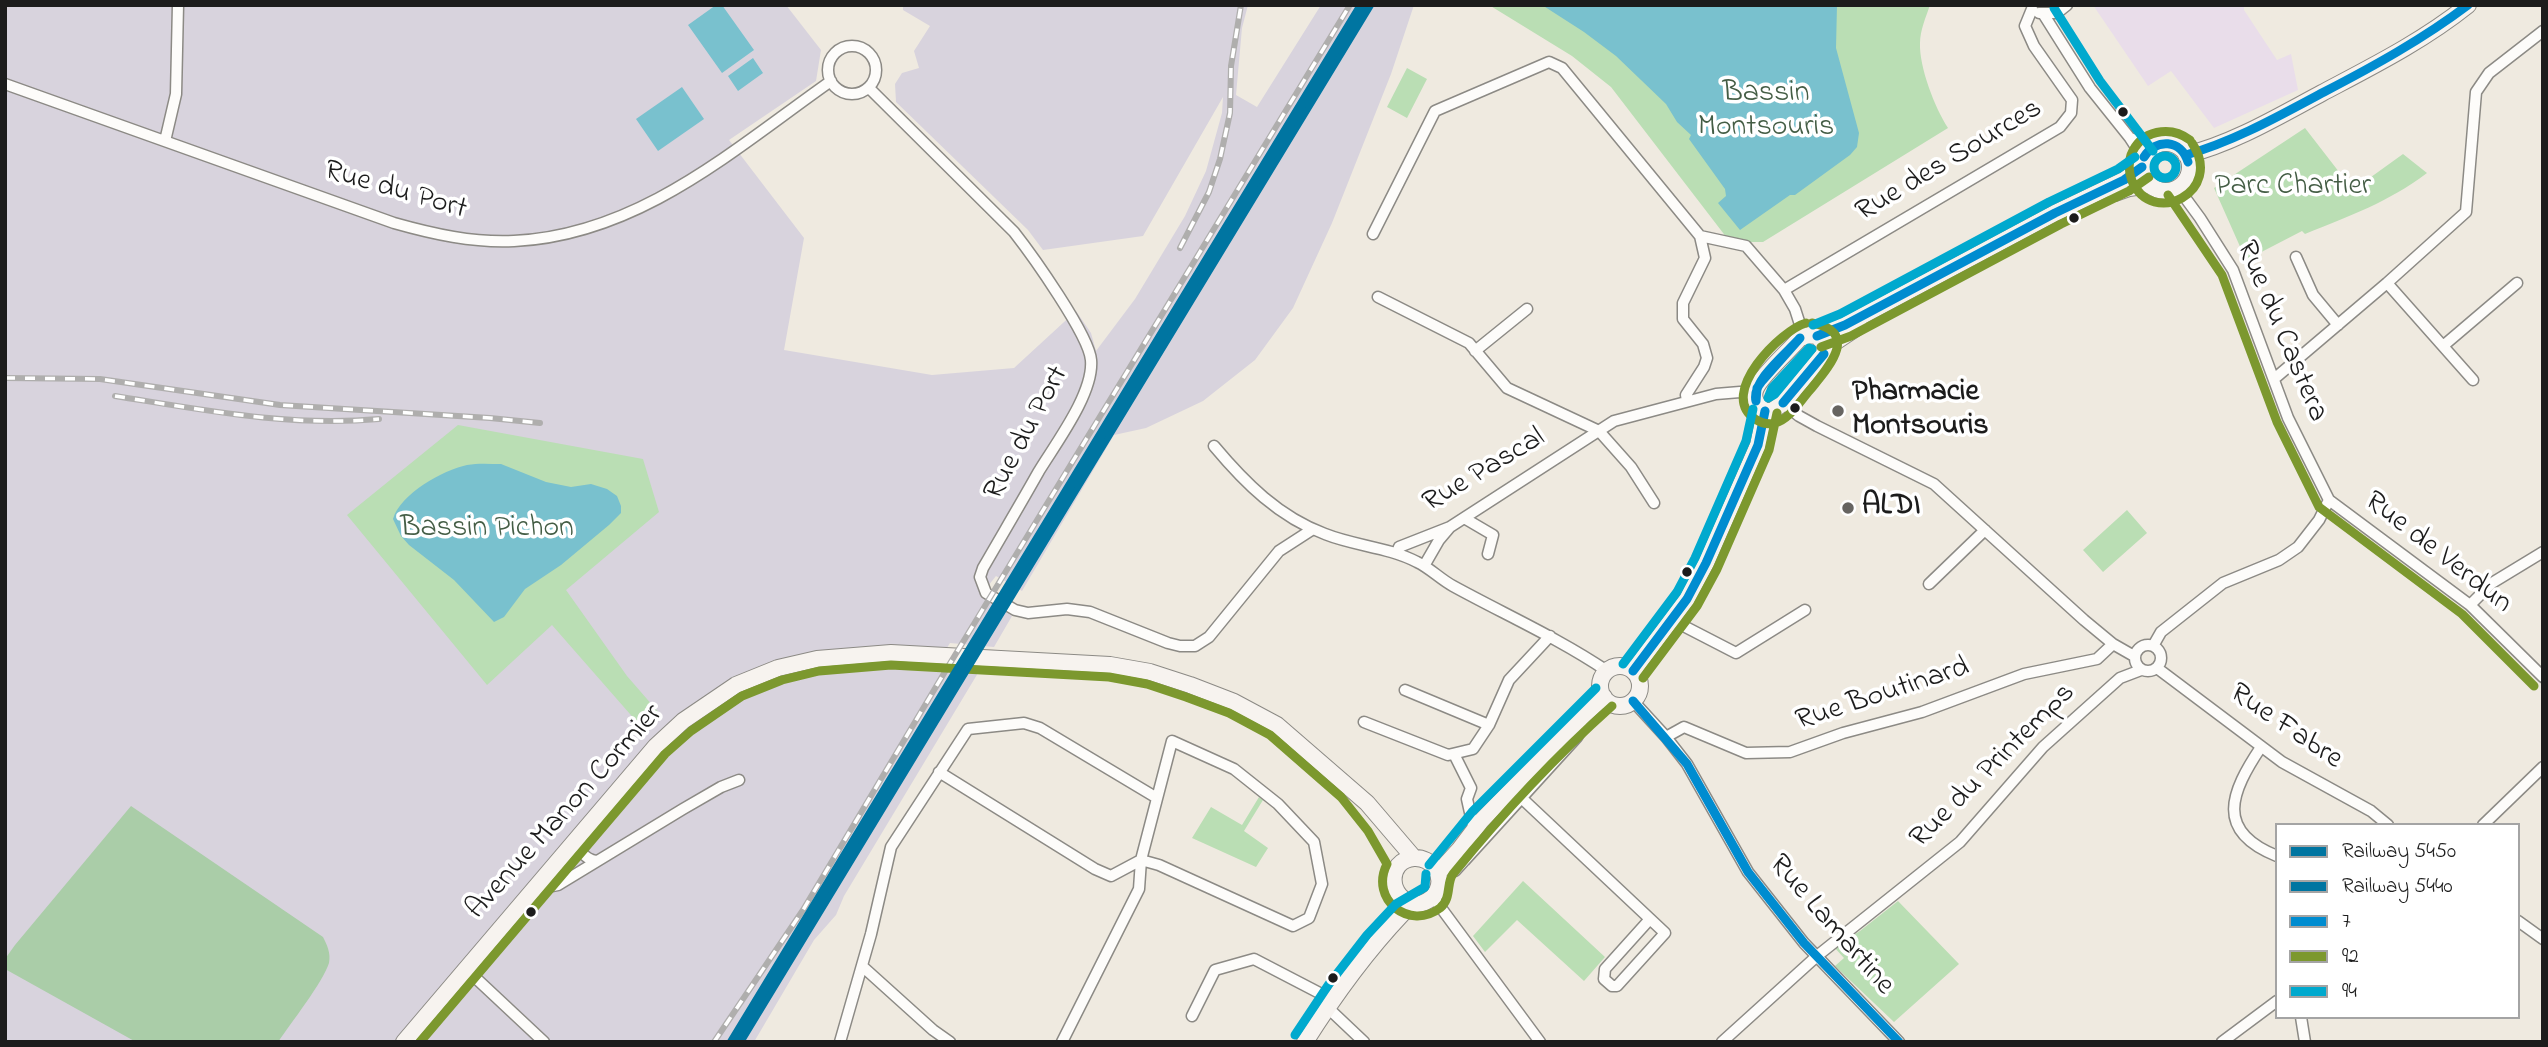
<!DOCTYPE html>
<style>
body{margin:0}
#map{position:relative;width:2548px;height:1047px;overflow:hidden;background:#efeae0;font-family:"Indie Flower",sans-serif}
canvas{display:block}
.frame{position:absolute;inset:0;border:7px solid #1c1c1c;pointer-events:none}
.legend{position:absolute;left:2275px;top:823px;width:245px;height:196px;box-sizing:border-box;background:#fff;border:2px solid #a4a4a4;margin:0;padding:9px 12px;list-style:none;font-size:21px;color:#1c1c1c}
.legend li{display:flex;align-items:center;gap:14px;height:35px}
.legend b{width:35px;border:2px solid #a4a4a4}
</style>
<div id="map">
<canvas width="2548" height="1047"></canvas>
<div class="frame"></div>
<ul class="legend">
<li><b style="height:9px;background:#0075a1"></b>Railway 5450</li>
<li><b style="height:9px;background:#0075a1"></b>Railway 5440</li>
<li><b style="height:9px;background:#008cd0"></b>7</li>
<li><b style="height:9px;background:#7c982e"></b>92</li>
<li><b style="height:9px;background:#00a9ce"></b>94</li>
</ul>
</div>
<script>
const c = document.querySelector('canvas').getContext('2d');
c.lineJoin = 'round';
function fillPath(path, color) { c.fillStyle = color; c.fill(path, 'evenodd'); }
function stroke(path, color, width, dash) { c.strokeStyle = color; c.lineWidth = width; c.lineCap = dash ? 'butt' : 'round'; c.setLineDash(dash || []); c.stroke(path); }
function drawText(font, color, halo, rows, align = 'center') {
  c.font = font + ' "Indie Flower",sans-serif'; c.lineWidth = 7; c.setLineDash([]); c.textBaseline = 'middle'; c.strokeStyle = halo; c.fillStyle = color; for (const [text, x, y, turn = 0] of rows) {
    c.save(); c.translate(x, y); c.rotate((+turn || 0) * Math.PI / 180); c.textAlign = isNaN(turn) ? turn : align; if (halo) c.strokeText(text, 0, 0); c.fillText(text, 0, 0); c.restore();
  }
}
fillPath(new Path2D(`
 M2093 5H2244V10L2277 60 2291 54 2298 90 2214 128 2171 71 2148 86Z`), '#e9ddea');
fillPath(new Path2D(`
 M5 5H786L821 50 816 81 729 140 804 238 784 350 932 375 1014 368 1076 311 1091 333 1096 351 1135 299 1185 216 1206 171 1222 113 1223 97 1143 236 1043 250 1028 230 896 102 895 84 902 73 919 68 914 51 930 26 903 10V5H1248L1242 28 1236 95 1257 107 1321 5H1414L1391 74 1332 223 1293 308 1255 360 1203 401 1146 428 1114 435 1022 591 996 576 980 596 1012 616 994 647 950 643 935 667 981 668 844 896 836 915 814 940 754 1042H5Z`), '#d8d3dd');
fillPath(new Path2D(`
 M1489 5H1930C1926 17 1920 30 1920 43 1919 67 1935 108 1948 128L1763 242H1730L1611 87 1572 56Z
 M1407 68 1427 79 1407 118 1387 107Z
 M2305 128 2353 190 2403 154 2427 173C2387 203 2351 215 2305 234L2302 231 2246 260 2214 188Z
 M458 425 643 459 659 512 566 590 627 676 660 714 644 730 552 625 487 685 347 515Z
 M2127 510 2147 533 2103 572 2083 550Z
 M1259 797 1263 800 1244 831 1268 848 1256 867 1192 838 1211 807 1242 825Z
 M1523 881 1605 957 1584 981 1517 920 1485 952 1473 936Z
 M1898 901 1959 964 1894 1022 1835 966 1844 958 1834 947 1860 931Z`), '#badeb4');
fillPath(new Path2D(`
 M131 806 323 937C327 945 331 953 329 963 323 982 291 1023 278 1042H136L5 969V959L15 945Z`), '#aacda8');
fillPath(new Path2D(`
 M716 5H722L754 50 722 73 688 25Z
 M1542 5H1837L1836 48 1859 133 1857 147 1850 155 1795 195H1790L1740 230 1718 203 1726 196 1725 189 1689 139 1691 135 1677 122 1666 104 1616 56 1584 32Z
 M753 58 763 73 738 91 728 76Z
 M682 87 704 119 658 151 636 119Z
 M501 464 546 482 571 487 591 484 607 489 617 496 621 506V513L609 525 561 565 525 589 504 617 494 622 454 580 409 545 401 536 393 519C400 494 443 470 467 465 478 463 490 464 501 464Z`), '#79c1ce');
const street = new Path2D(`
 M2039 13H2057L2067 5
 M2044 15 2090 88 2130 138 2143 158
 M828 70a24 24 0 1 1 48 0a24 24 0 1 1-48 0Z
 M5 84 394 223C433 234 473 243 514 241 639 235 733 150 831 81
 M869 88 1014 232C1032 255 1089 335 1091 360 1094 393 1056 443 1039 471 1021 503 1002 535 983 568L980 577 986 593 1015 610 1028 613 1067 609 1090 612 1168 643 1180 646H1195L1209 637 1279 551 1313 529
 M2130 138 2153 147
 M165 141 176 94 178 5
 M2178 188 2200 218 2233 270 2288 418 2329 500 2470 605 2543 677
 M1373 234 1435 111 1549 62 1562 68 1700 236 1705 258 1683 303V319L1703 344 1707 358 1704 367 1686 395 1687 401
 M1700 236 1746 246 1784 290 1795 309 1804 337
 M2296 257 2313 295 2338 325
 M2387 283 2473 380
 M1784 290 2060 127 2071 113 2072 100 2034 46 2025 26 2032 9
 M1378 297 1469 343 1507 388 1599 431 1631 467 1654 503
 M2443 346 2517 283
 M1475 351 1527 309
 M2274 379 2387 283 2466 212 2476 92 2489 73 2543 31
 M1783 403 1799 416 1817 426 1934 484 2084 620 2113 644 2134 656
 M1214 446C1245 483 1279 517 1325 534 1355 546 1388 547 1417 562 1430 568 1440 579 1453 586 1504 614 1558 638 1607 671
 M1464 518 1493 535 1488 554
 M1397 553 1399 547 1450 527 1614 421 1716 394 1740 392 1755 394
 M1424 566 1439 540 1450 527
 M1929 584 1985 530
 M2470 605 2492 583 2543 552
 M1672 620 1736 653 1805 610
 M2135 658a13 13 0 1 1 26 0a13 13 0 1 1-26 0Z
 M2153 646 2161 632 2223 583 2279 560 2298 547 2319 520 2329 500
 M2157 668 2282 762 2371 811 2388 825
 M1405 690 1489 725
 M1633 701 1666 737 1687 764 1748 872 1804 943 1899 1042
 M1364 722 1448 755 1473 749 1489 725 1509 680 1550 636
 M1666 737 1684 727 1746 753 1790 752 1843 733 1922 712 2024 674 2097 659 2113 644
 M2261 747C2231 792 2214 831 2277 856
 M1454 754 1471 788 1467 799 1473 826
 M939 772 1095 869 1111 876 1141 860 1159 865 1293 926 1309 918 1322 884 1314 842 1278 804 1234 769 1172 741 1141 860 1139 889 1062 1042
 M1513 790 1665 933 1617 986H1612L1604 979 1605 969 1650 919
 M2483 825 2543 767
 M579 837C580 850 582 858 596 861
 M1459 850 1465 860 1577 737 1582 729 1580 719
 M1455 871 1465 860
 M543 880 553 886 558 885 683 809 721 787 739 780
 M1433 897 1540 1042
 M2518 921 2543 939
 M862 966 933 1030 950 1042
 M465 968 544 1042
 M1327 1007 1364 1042
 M1192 1016 1215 970 1254 959 1331 999
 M2301 1017 2305 1042
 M840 1042 871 934 891 847 968 729 1024 723 1040 728 1157 798
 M1722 1042 1817 956 1960 842 2043 747 2120 678 2141 670
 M2222 1042 2277 1001`);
const secondary = new Path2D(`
 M2142 167a24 24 0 1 1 48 0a24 24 0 1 1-48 0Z
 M2186 155C2234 143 2279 116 2322 93 2373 66 2423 41 2468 5
 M2115 193 2129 188 2150 185
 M1810 335 1817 336 1825 344 1824 354 1783 403 1772 411H1765C1757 406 1751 398 1756 388 1762 375 1790 350 1800 338Z
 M1817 336 1845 325 2055 213 2124 180 2142 167
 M1826 348 1859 326
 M1600 686a20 20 0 1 1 40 0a20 20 0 1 1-40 0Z
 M1633 671 1687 599 1706 563 1758 445 1765 411
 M1438 873 1459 850 1481 821 1585 714 1604 697
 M404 1042 656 746 683 721 736 685 778 668 817 659 891 653 1110 665 1150 672 1190 685 1234 702 1277 725 1367 803 1414 858
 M1305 1042C1334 996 1365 953 1402 914 1413 903 1430 905 1437 891 1445 875 1431 857 1414 858 1386 860 1387 900 1416 904`);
stroke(street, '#8c8a85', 13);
stroke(secondary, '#8c8a85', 18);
stroke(street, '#fdfcfa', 10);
stroke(secondary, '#f7f3ef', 16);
const rail = new Path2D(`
 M1180 248 1209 192 1220 159 1230 113 1231 66 1241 5
 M5 378 100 379 280 405 490 418 540 423
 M115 396C204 410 290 427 379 419
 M714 1042 803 910 946 670 1350 5`);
stroke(rail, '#afaead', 6);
stroke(rail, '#fff', 3.5, [10]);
stroke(new Path2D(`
 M2186 155C2235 141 2279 116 2324 92 2374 66 2423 39 2468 5
 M2144 157C2156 138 2181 139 2188 162
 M1817 336 1845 325 2055 213 2124 180 2142 167
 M1756 401C1751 381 1787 353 1800 338
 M1756 401 1757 388 1762 381 1800 338
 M1783 403 1824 354
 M1633 671 1687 599 1706 563 1758 445 1765 411
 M1633 701 1687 764 1748 872 1804 943 1899 1042`), '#008cd0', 9);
stroke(new Path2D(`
 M2190 140C2170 125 2141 130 2131 155 2128 164 2129 173 2132 181 2152 228 2225 192 2192 143
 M2168 195 2222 275 2277 422 2319 507 2462 614 2534 686
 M1806 323C1781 330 1717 394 1755 419 1761 423 1768 425 1775 423 1790 419 1800 401 1810 390 1826 370 1862 332 1812 323
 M1821 347 1851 336 2061 224 2129 191 2149 177
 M1643 678 1697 606 1717 569 1769 450 1777 413
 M420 1042 665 754 691 731 742 696 782 680 819 671 891 665 1109 677 1147 684 1186 697 1229 713 1270 735 1341 797 1368 831 1387 864C1369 900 1410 931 1440 908 1452 898 1446 883 1453 874 1501 815 1555 757 1612 706`), '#7c982e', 9);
stroke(new Path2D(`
 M2054 8 2100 81 2153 151
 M2154 167a11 11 0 1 1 22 0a11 11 0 1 1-22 0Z
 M1813 325 1840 314 2049 202 2118 169 2135 157
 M1809 348 1812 349 1775 394 1768 398 1772 388Z
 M1623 664 1677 592 1695 558 1746 441 1753 409
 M1429 865 1472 812 1596 688
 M1295 1035 1329 984 1367 935 1396 904 1425 887 1426 874`), '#00a9ce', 9);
stroke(new Path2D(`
 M739 1042 1369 5`), '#0075a1', 10);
stroke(new Path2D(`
 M732 1042 1362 5`), '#0075a1', 10);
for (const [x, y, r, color] of [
 [2123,112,6,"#1c1c1c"],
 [2074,218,6,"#1c1c1c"],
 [1795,408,6,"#1c1c1c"],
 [1838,411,7,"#666461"],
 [1848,508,7,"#666461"],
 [1687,572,6,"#1c1c1c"],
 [531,912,6,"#1c1c1c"],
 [1333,978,6,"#1c1c1c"]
]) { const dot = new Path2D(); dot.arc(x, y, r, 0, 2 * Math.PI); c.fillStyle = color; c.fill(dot); stroke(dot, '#fff', 2.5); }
drawText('30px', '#445d45', '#fff', [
 ["Bassin",1766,95],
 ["Montsouris",1766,129],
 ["Parc Chartier",2293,188],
 ["Bassin Pichon",487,530]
]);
drawText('30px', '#1c1c1c', '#fff', [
 ["Rue des Sources",1950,162,-31],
 ["Rue du Port",395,192,16],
 ["Rue du Castera",2280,332,67],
 ["Rue du Port",1028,434,-62],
 ["Rue Pascal",1485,472,-31],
 ["Rue de Verdun",2437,554,38],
 ["Rue Boutinard",1883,696,-18],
 ["Rue Fabre",2285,728,34],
 ["Rue du Printemps",1994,767,-45],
 ["Avenue Manon Cormier",566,813,-48],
 ["Rue Lamartine",1830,926,49]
]);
drawText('bold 30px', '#1c1c1c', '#fff', [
 ["Pharmacie",1852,394],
 ["Montsouris",1852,428],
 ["ALDI",1862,508]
], 'left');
</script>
